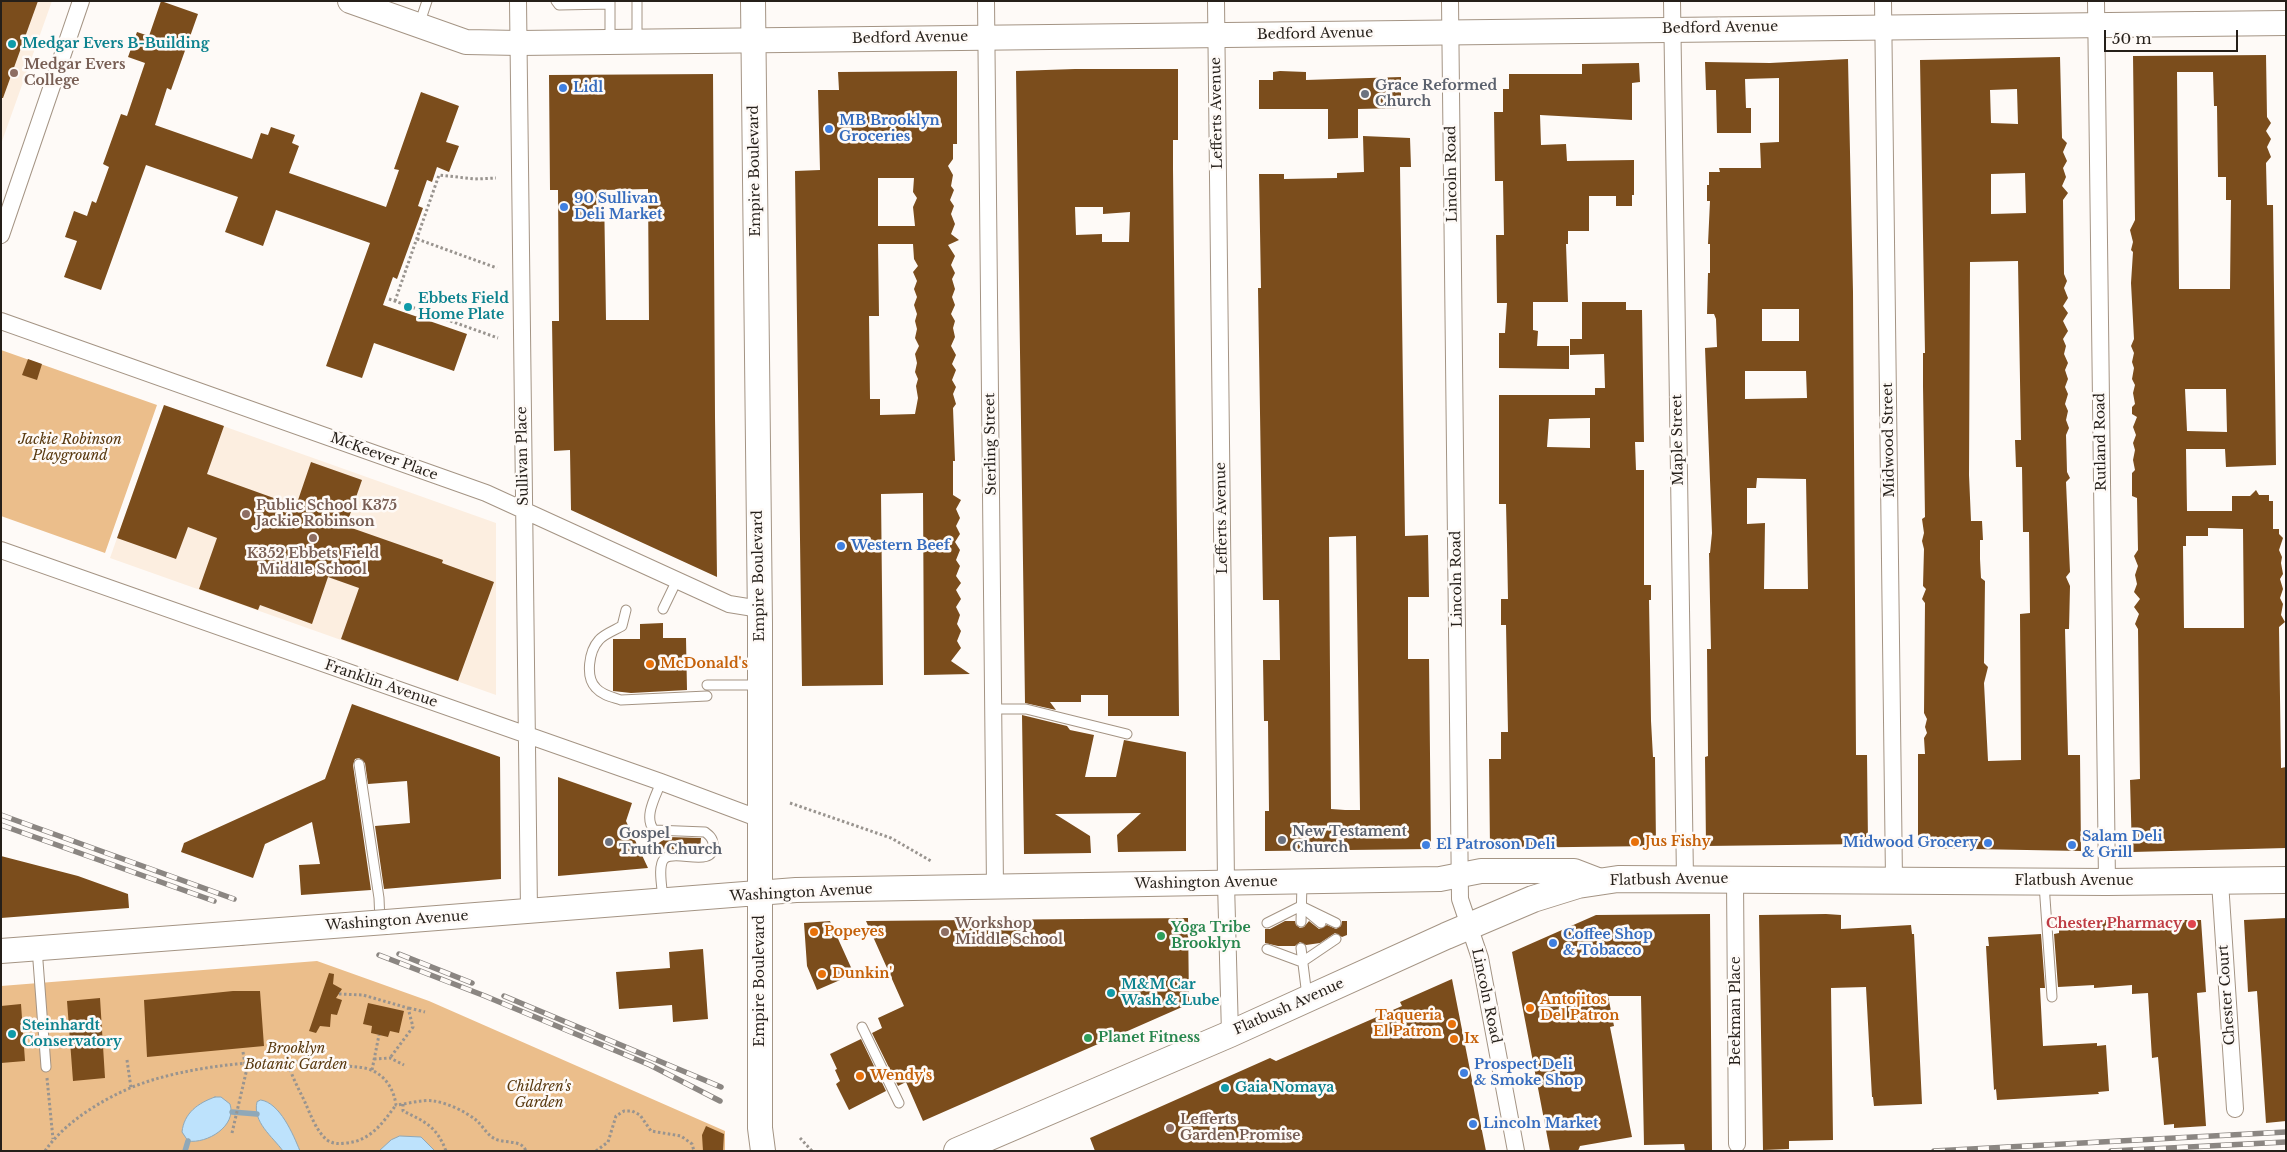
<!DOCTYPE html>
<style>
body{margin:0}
#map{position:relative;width:2287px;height:1152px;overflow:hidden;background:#fefaf7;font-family:"Libre Baskerville",serif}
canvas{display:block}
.frame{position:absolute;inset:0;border:2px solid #251f19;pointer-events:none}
.scale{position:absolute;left:2104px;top:30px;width:134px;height:22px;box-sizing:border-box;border:2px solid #251f19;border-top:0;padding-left:6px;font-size:15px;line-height:18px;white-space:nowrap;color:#251f19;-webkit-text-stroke:4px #fefaf7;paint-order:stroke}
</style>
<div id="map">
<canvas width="2287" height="1152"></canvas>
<div class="frame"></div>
<div class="scale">50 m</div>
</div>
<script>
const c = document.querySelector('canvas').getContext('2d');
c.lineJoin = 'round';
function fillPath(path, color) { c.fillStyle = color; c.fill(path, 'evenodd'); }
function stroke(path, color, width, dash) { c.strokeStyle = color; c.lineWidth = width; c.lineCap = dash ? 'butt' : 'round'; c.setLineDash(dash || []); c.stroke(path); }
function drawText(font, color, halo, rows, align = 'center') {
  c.font = font + ' "Libre Baskerville",serif'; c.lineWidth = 5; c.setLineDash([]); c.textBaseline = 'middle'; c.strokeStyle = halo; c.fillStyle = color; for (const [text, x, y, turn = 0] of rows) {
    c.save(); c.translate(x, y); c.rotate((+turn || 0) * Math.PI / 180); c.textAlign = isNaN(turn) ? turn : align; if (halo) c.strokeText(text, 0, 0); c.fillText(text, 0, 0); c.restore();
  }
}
fillPath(new Path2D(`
 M1 1H52L1 144Z
 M164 405 496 523V695L110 558Z`), '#fceee0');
fillPath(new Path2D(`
 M1 350 157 405 105 553 1 516Z
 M317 961 429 1001 725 1131V1151H1V986Z`), '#ebbe8b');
const water = new Path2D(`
 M215 1097H221L230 1104C237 1126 207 1144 188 1141L182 1132C184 1113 198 1103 215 1097Z
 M261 1100C280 1103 293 1134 300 1151H283C273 1137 252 1122 257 1102Z
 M400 1136 421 1137 435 1151H379L391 1140Z`);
fillPath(water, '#bde2fc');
stroke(water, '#8fa8b8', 1);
stroke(new Path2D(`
 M232 1112 257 1114
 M185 1151 188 1141`), '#8fa8b8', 5.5);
fillPath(new Path2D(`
 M1 1H38L3 98H1Z
 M161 1 198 14 171 90 167 88 155 125 252 159 261 133 268 135 271 127 295 135 292 143 299 146 289 173 386 207 399 170 394 169 421 92 459 106 446 142 459 146 449 172 437 167 432 182 427 180 418 206 423 208 397 279 393 277 383 305 467 334 454 371 374 343 362 378 326 366 370 243 276 210 263 246 225 232 238 197 146 165 101 290 64 277 77 241 65 237 74 211 87 216 92 201 96 203 109 167 103 164 121 114 127 116 145 63 128 57 137 32 149 36Z
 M2266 55 2267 117 2271 123 2266 131 2271 139 2267 147 2271 157 2266 163 2267 205H2273L2276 465 2226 467 2225 449H2186L2187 511H2232V496H2250L2256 490 2259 495H2269V501H2273V529H2279V534L2283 538 2279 550 2282 557 2281 563 2283 574 2280 579 2283 589 2280 598 2283 604 2281 615 2285 622 2279 627 2281 768 2286 767V848L2132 852 2130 780 2140 779 2138 629 2135 624 2139 614 2134 607 2140 599 2134 592 2137 584 2135 575 2138 566 2134 556 2138 550 2137 498 2132 496V473L2135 470 2133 460 2135 450 2133 443 2136 435 2133 427 2137 417 2132 414V407L2135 404 2133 393 2135 385 2132 379 2134 368 2132 362 2134 353 2131 346 2134 339 2131 283 2133 252 2131 250 2133 242 2130 230 2135 220 2133 56ZM2177 72H2213L2214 106H2217L2218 177H2226V200H2231L2230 289H2179ZM2185 389H2226L2227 432 2187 431ZM2208 528 2243 529 2244 628H2184L2183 546H2186V536H2208Z
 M2060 57 2062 138 2067 143 2063 152 2067 161 2063 168 2066 177 2062 186 2068 193 2063 200 2064 274 2067 281 2064 288 2068 298 2063 306 2068 313 2063 321 2068 331 2063 339 2066 346 2064 354 2068 363 2065 370 2068 379 2065 387 2068 394 2065 404 2068 411 2066 420 2069 428 2066 435 2067 472 2070 478 2066 482 2070 572 2066 577 2070 586 2069 629H2065L2068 755H2080L2081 851 1918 848V754H1925L1924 738 1927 733 1925 727 1927 719 1924 713 1925 603 1922 599 1926 589 1923 586 1924 549 1922 541 1924 533 1922 519 1925 517 1923 386V353H1925L1920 60ZM2017 89 2018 124 1991 123 1990 90ZM2025 173 2026 213 1991 214V174ZM2018 261 2021 440H2015L2016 467H2022L2023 532H2029L2030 613 2020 614 2021 760 1988 761 1984 683 1988 667 1984 663 1985 581 1981 578 1980 559V540H1983L1982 521H1971L1969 475 1970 262Z
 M1848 59 1853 292 1856 755H1867L1868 844 1706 846 1705 757 1708 756 1707 649H1711L1709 553H1710L1712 533 1705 348 1717 347 1716 319 1714 314H1707L1708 273H1710V244H1708L1710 201H1707V185H1709V172H1720L1719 168H1761L1760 143 1779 142V78L1745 79 1746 108H1751V133H1717L1716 90H1706L1705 62 1770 63ZM1762 309H1799V341H1762ZM1745 371H1806L1807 398 1745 399ZM1757 478 1806 479 1808 589H1764L1765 523 1747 524V488H1756Z
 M1639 63 1640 82 1632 83V120L1540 115 1541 145 1566 144 1567 161 1634 160V195H1632V206H1616V196H1589V231H1568V244H1566L1568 302H1533V330L1538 331 1537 346H1569V369L1499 368V333H1505L1507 303H1497L1496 235H1504L1503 181H1495L1494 112H1503V89H1509V74H1582V64Z
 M1075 69H1178V140H1173V169L1179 716H1108V695H1081V702H1050L1056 710 1025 703 1016 71ZM1075 207H1103V214L1130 212 1129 242H1102V234L1076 235Z
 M957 71V144H953V159L948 166 953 175 951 186 954 190 950 200 954 206 951 214 955 224 951 234 959 240 948 245 955 256 951 265 955 273 952 279 955 289 952 297 955 305 951 314 955 321 953 328 955 337 951 346 956 355 952 364 956 370 952 380 956 387 953 394 956 404 953 408 955 461H953V495L961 500 956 509 960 518 956 526 960 534 955 542 960 550 956 560 960 566 956 576 961 583 956 590 961 599 956 607 960 615 957 624 961 631 957 641 961 648 951 661 970 674 924 675 923 493 881 494 883 685 802 686 795 171 820 170 818 90H839L838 72ZM878 178H914L913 192 917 198 913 207 915 226H878ZM878 244H913L914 259 918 266 913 272 917 281 914 289 917 297 914 305 917 314 915 321 917 329 915 338 919 346 915 354 917 363 915 372 918 379 916 386 918 398 915 414 880 415V399H870L869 316H879Z
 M1280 71 1306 72V80L1401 77V108L1358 109V138L1328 139V109H1259V80H1273V72Z
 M713 74 715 417 717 577 571 510 570 450 554 451 552 321H559L558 190H550L549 75ZM648 189 649 320H606L604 190Z
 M1363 136 1410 138 1411 167H1400L1405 536 1428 535 1429 597H1408V659H1429L1431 849 1265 851V811H1269L1268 721H1264L1263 660H1280L1279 600H1263L1258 288H1261L1259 174H1284V179L1337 178V173L1364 172ZM1356 536 1360 810H1345L1331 809 1329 537Z
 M1582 302H1626V310H1642L1644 442H1635L1636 470H1644V585H1651V600H1649L1651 721 1653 757H1655L1656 846 1490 848 1489 759H1501V732H1508L1506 625H1501V599H1508L1507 545 1506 504H1499V395H1595V388H1605L1604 354 1570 355V339H1582ZM1590 418V448L1547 447 1549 419Z
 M28 359 42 364 37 380 22 375Z
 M164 405 224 426 207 474 296 506 311 462 362 480 346 526 443 560 442 563 494 582 458 681 341 639 359 588 328 577 312 624 260 605 258 610 199 589 217 538 188 527 176 559 117 538Z
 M663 623V638H686L687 690 631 693 613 691V639H640V624Z
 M352 704 500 757 501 879 384 889 375 826 410 823 407 781 368 784 365 763 359 758 355 759 353 765 371 890 301 895 299 865 320 864 312 822 265 844 253 878 181 852 184 843 325 779Z
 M1022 715 1067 726 1070 730 1094 735 1085 777H1116L1124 740 1186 752V851L1118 852 1117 835 1141 813 1055 814 1090 836 1091 853 1024 854Z
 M558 777 632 803 626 821 648 868 558 876Z
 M668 837 701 838 700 851 651 848Z
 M1 856 78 876 128 894 129 908 1 918Z
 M1710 914 1712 1151H1685L1684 1144 1644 1145 1641 996H1608L1614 1026 1610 1027 1632 1137 1580 1146 1578 1151H1550L1512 952 1596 915Z
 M1826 914 1841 915V929L1911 925 1912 934H1914L1922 1104 1874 1106 1873 1097H1872L1866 987 1831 988 1833 1140 1789 1141V1149L1763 1150 1759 915Z
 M1188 918 1189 1004 923 1121 906 1082 898 1086 872 1033 882 1028 878 1018 904 1006 866 921Z
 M2286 918V1121L2266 1123 2257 991 2248 992 2244 920Z
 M2059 920H2201L2206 992 2197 993 2206 1126 2174 1128V1124L2164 1125 2158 1057 2152 1058 2148 993 2132 994V985L2094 988V985L2058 987 2054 934 2059 933Z
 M830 921 854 974 817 990 807 966 804 923Z
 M1285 921H1295L1296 925 1300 928 1304 927 1309 921 1319 929 1327 925 1336 929 1341 926 1342 921H1347V935L1342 937 1335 933 1320 943 1306 945 1300 942 1295 946H1278L1265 943V929H1270Z
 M2041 934 2045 988H2040L2043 1046 2097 1043V1046L2106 1045 2109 1091 2098 1092 2099 1094 1997 1100 1996 1089 1994 1090 1986 946H1989L1988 937Z
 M703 949 708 1019 673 1022 672 1005 619 1009 616 972 670 968 669 952Z
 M329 973 334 974 333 984 342 989 336 998 342 1000 337 1015 331 1014 330 1027 320 1026 316 1033 309 1031Z
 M1452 979 1486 1151H1095L1090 1138 1270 1058 1276 1061 1402 1006 1400 1002Z
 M233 991H260L264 1046 147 1057 144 1000Z
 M100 998 105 1078 73 1081 67 1001Z
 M368 1003 404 1011 399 1033 390 1031 388 1037 371 1033 372 1026 363 1024Z
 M21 1004 25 1061 1 1063V1006Z
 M861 1039 886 1091 849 1110 836 1084 840 1081 835 1070 837 1069 830 1054Z
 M706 1126 724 1134 723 1151H703L702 1135Z`), '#7b4d1c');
const lane = new Path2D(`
 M556 1 559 5 610 4
 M610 1V41
 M637 1V41
 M419 25 427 1
 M663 609 677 580
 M626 610 622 626C615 630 604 634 599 640 589 651 585 677 596 688 602 695 612 697 621 700L707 696
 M707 685H759
 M993 709H1026L1127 734
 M359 764 379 898 380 922
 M661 782C656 796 643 817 654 830L705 832C709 835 713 838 713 844 715 870 675 848 664 859 657 867 663 890 663 901
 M2044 884 2052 997
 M1301 906 1336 923
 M1309 913 1321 923
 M1301 922 1302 883
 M1267 923 1301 906
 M37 948 46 1067
 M1301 948 1307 996
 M1267 949 1302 962
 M1302 962 1336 939
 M862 1027 899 1103`);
const street = new Path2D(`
 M518 1 529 911
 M986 1 995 887
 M1216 1 1226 883 1230 1034
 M1450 1 1460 899 1480 958 1516 1151
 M1672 1 1685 879
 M1883 1 1894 880
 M2096 1 2107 882
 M1 235 81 1
 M1 321 486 493 729 604 760 609
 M1 550 661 782 760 819
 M1735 879 1737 1144
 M2220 882 2235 1109`);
const secondary = new Path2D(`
 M350 1 466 42 519 43 2286 23
 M753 1 760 623V1128L763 1151
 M386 922 796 890 1440 879 1481 871H1574L1600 881
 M1 951 240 933`);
const primary = new Path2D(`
 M957 1151 1230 1034 1446 936 1533 899 1578 885 1618 879 2107 882 2286 880`);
stroke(lane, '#a49484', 11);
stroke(street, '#a49484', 18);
stroke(secondary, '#a49484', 26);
stroke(primary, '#a49484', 28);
stroke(new Path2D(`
 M417 239 497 268
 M389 299 498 338
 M395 301 439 175 475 179 496 178
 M790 803 891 838 931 861
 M339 994 363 995 408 1008 413 1027 390 1058
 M409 1008 425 1012
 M286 1050C287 1067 296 1084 304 1100 310 1113 316 1131 327 1140 333 1144 339 1144 346 1143 370 1141 382 1124 396 1105
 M243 1052 245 1064
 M374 1059 390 1058 404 1065
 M127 1060 131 1088
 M372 1070 379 1035
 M47 1078 53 1139
 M403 1104V1111C426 1122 437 1127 446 1151
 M232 1133 248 1064
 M800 1138 812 1151
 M45 1151C64 1123 100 1101 130 1088 187 1064 289 1055 348 1066 356 1067 364 1067 371 1070 386 1076 394 1090 396 1105 407 1104 423 1099 434 1101 448 1103 466 1112 476 1120 482 1125 486 1133 492 1137 502 1145 521 1138 526 1151
 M596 1151 608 1142 616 1116 624 1111H632L640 1115 651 1131 681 1136 692 1144 694 1151`), '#99948f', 3, [2.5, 2.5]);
stroke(lane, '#fff', 9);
stroke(street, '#fff', 16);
stroke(secondary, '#fff', 24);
stroke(primary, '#fff', 26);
const rail = new Path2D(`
 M1 815 234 899
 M1 825 214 901
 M399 954 472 983
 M379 955 485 996 650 1065 720 1101
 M504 996 721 1087
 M1934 1151 2286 1132
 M2111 1151 2286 1142`);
stroke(rail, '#8b8682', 5.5);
stroke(rail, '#fefaf7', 4, [11]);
const secondaryBridge = new Path2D(`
 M240 933 386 922`);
stroke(secondaryBridge, '#a49484', 26, []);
stroke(secondaryBridge, '#fff', 24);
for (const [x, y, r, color] of [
 [12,44,5,"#0f9aa8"],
 [14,73,5,"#8d6e63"],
 [563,88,5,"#3f7fe0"],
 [1365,94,5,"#6b7280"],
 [829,129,5,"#3f7fe0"],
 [564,207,5,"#3f7fe0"],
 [408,307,5,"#0f9aa8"],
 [246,514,5,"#8d6e63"],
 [313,538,5,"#8d6e63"],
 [841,546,5,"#3f7fe0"],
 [650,664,5,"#e8710a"],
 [1282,840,5,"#6b7280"],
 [609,842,5,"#6b7280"],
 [1635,842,5,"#e8710a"],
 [1988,843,5,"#3f7fe0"],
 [1426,845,5,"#3f7fe0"],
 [2072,845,5,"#3f7fe0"],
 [2192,924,5,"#e0444e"],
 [814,932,5,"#e8710a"],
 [945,932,5,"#8d6e63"],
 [1161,936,5,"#2e9e5b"],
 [1553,943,5,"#3f7fe0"],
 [822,974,5,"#e8710a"],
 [1111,993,5,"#0f9aa8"],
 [1530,1008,5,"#e8710a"],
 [1452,1024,5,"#e8710a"],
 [12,1034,5,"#0f9aa8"],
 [1088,1038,5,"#2e9e5b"],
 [1454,1039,5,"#e8710a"],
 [1464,1073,5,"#3f7fe0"],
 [860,1076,5,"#e8710a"],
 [1225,1088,5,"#0f9aa8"],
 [1473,1124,5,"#3f7fe0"],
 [1170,1128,5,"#8d6e63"]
]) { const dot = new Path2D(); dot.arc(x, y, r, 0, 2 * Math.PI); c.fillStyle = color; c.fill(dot); stroke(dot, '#fefaf7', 2); }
drawText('14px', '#251f19', '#fefaf7', [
 ["Bedford Avenue",1720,28,-1],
 ["Bedford Avenue",1315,34,-1],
 ["Bedford Avenue",910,38,-1],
 ["Lefferts Avenue",1217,113,-91],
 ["Empire Boulevard",755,171,-91],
 ["Lincoln Road",1452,174,-91],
 ["Maple Street",1678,440,-91],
 ["Midwood Street",1889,440,-91],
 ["Rutland Road",2101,442,-91],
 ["Sterling Street",991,444,-91],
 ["Sullivan Place",523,456,-91],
 ["McKeever Place",384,457,20],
 ["Lefferts Avenue",1222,518,-91],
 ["Empire Boulevard",759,576,-91],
 ["Lincoln Road",1457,579,-91],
 ["Franklin Avenue",381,684,19],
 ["Flatbush Avenue",1669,880,-1],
 ["Flatbush Avenue",2074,881],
 ["Washington Avenue",1206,883,-1],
 ["Washington Avenue",801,893,-3],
 ["Washington Avenue",397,921,-4],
 ["Empire Boulevard",760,981,-90],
 ["Chester Court",2227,995,-94],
 ["Lincoln Road",1486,996,78],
 ["Flatbush Avenue",1289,1007,-24],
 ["Beekman Place",1736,1011,-90]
]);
drawText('bold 14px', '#0d838f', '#fefaf7', [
 ["Medgar Evers B-Building",22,44],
 ["Ebbets Field",418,299],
 ["Home Plate",418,315],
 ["M&M Car",1121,985],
 ["Wash & Lube",1121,1001],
 ["Steinhardt",22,1026],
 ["Conservatory",22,1042],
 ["Gaia Nomaya",1235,1088]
], 'left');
drawText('bold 14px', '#785e54', '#fefaf7', [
 ["Medgar Evers",24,65],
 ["College",24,81],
 ["Public School K375",256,506],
 ["Jackie Robinson",256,522],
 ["K352 Ebbets Field",313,554,"center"],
 ["Middle School",313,570,"center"],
 ["Workshop",955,924],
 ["Middle School",955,940],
 ["Lefferts",1180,1120],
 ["Garden Promise",1180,1136]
], 'left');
drawText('bold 14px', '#5b616d', '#fefaf7', [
 ["Grace Reformed",1375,86],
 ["Church",1375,102],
 ["New Testament",1292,832],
 ["Church",1292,848],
 ["Gospel",619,834],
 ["Truth Church",619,850]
], 'left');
drawText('bold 14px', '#366cbe', '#fefaf7', [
 ["Lidl",573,88],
 ["MB Brooklyn",839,121],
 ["Groceries",839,137],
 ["90 Sullivan",574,199],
 ["Deli Market",574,215],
 ["Western Beef",851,546],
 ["Salam Deli",2082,837],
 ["& Grill",2082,853],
 ["Midwood Grocery",1978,843,"right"],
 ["El Patroson Deli",1436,845],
 ["Coffee Shop",1563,935],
 ["& Tobacco",1563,951],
 ["Prospect Deli",1474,1065],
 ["& Smoke Shop",1474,1081],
 ["Lincoln Market",1483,1124]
], 'left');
drawText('italic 14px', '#59390f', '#fefaf7', [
 ["Jackie Robinson",70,440],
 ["Playground",70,456],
 ["Brooklyn",296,1049],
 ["Botanic Garden",296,1065],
 ["Children's",539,1087],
 ["Garden",539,1103]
]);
drawText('bold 14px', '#c56008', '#fefaf7', [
 ["McDonald's",660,664],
 ["Jus Fishy",1645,842],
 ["Popeyes",824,932],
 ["Dunkin'",832,974],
 ["Antojitos",1540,1000],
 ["Del Patron",1540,1016],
 ["Taqueria",1442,1016,"right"],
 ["El Patron",1442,1032,"right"],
 ["Ix",1464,1039],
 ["Wendy's",870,1076]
], 'left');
drawText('bold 14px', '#be3a42', '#fefaf7', [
 ["Chester Pharmacy",2182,924]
], 'right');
drawText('bold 14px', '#27864d', '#fefaf7', [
 ["Yoga Tribe",1171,928],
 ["Brooklyn",1171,944],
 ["Planet Fitness",1098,1038]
], 'left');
</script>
